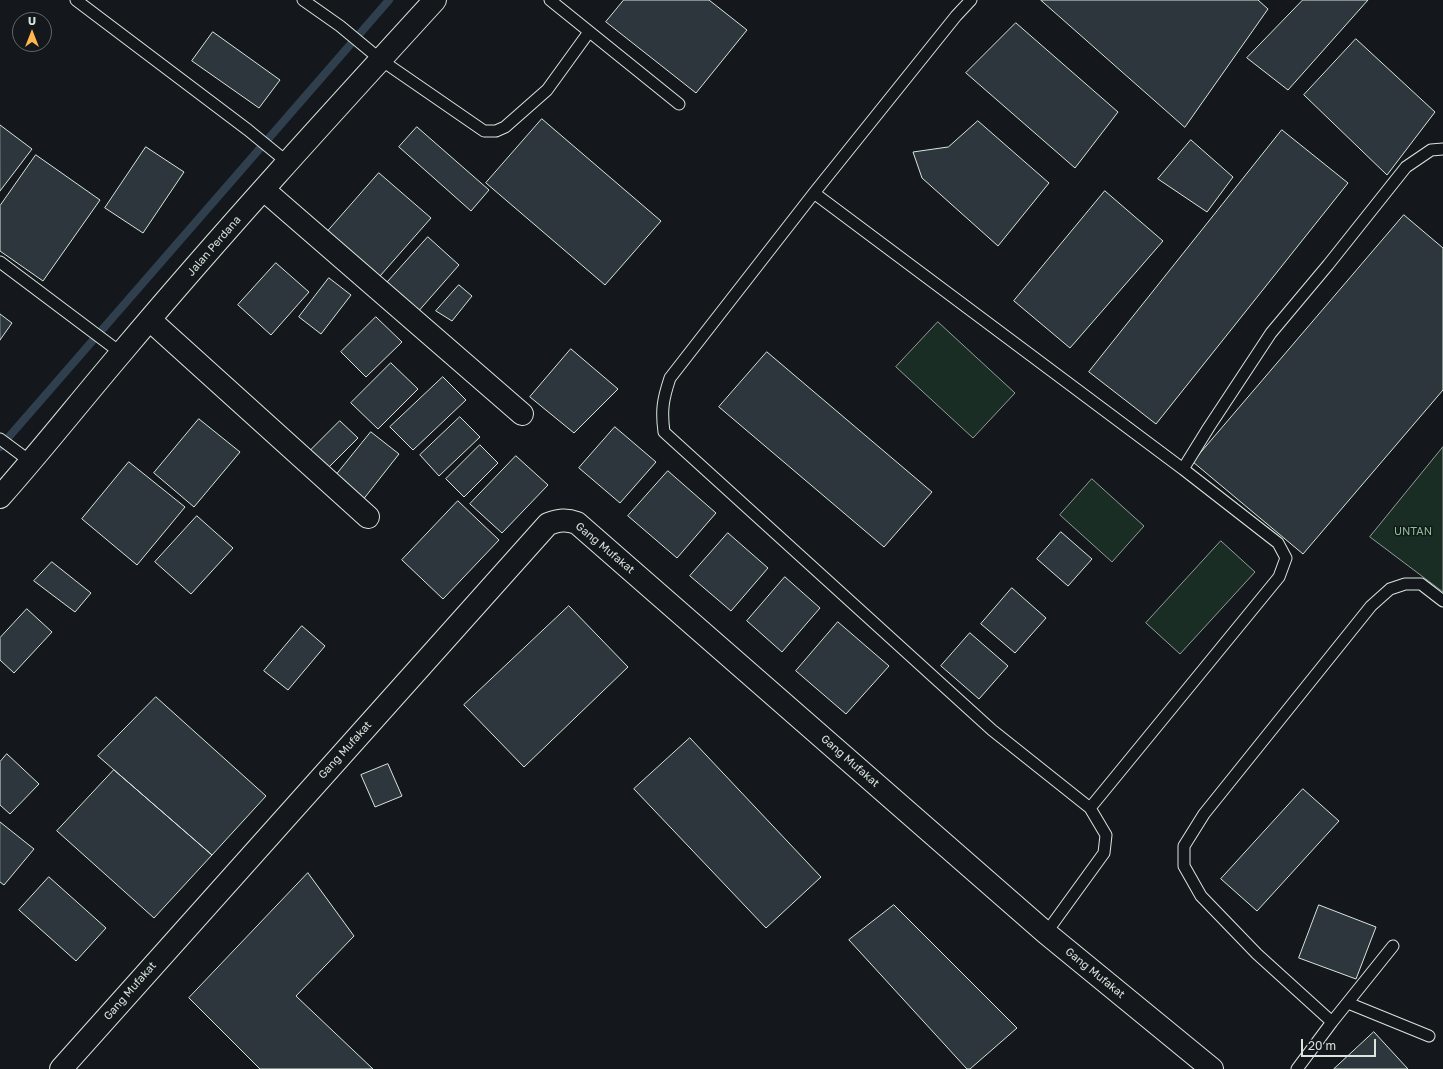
<!DOCTYPE html>
<style>
body{margin:0}
#map{position:relative;width:1443px;height:1069px;overflow:hidden;background:#14181c;font-family:"Golos Text",sans-serif}
canvas{display:block}
.north{position:absolute;left:12px;top:12px;width:40px;height:40px;box-sizing:border-box;background:#14181c;border:1px solid #626a69;border-radius:50%;rotate:0deg;font-size:11px;font-weight:700;line-height:16px;text-align:center;color:#d8e6dc}
.north::after{content:'';display:block;margin:auto;width:14px;height:18px;background:#ffb74d;clip-path:polygon(50% 0,100% 100%,50% 72%,0 100%)}
.scale{position:absolute;left:1301px;top:1039px;width:75px;height:18px;box-sizing:border-box;border:2px solid #d8e6dc;border-top:0;padding-left:5px;font-size:12px;line-height:14px;white-space:nowrap;color:#d8e6dc;-webkit-text-stroke:3px #14181c;paint-order:stroke}
</style>
<div id="map">
<canvas width="1443" height="1069"></canvas>
<div class="north">U</div>
<div class="scale">20 m</div>
</div>
<script>
const c = document.querySelector('canvas').getContext('2d');
c.lineJoin = 'round';
function fillPath(path, color) { c.fillStyle = color; c.fill(path, 'evenodd'); }
function stroke(path, color, width, dash) { c.strokeStyle = color; c.lineWidth = width; c.lineCap = dash ? 'butt' : 'round'; c.setLineDash(dash || []); c.stroke(path); }
function drawText(font, color, halo, rows, align = 'center') {
  c.font = font + ' "Golos Text",sans-serif'; c.lineWidth = 3; c.setLineDash([]); c.textBaseline = 'middle'; c.strokeStyle = halo; c.fillStyle = color; for (const [text, x, y, turn = 0] of rows) {
    c.save(); c.translate(x, y); c.rotate((+turn || 0) * Math.PI / 180); c.textAlign = isNaN(turn) ? turn : align; if (halo) c.strokeText(text, 0, 0); c.fillText(text, 0, 0); c.restore();
  }
}
const green = new Path2D(`
 M938 322 1015 393 973 438 896 367Z
 M1443 447V592L1370 537Z
 M1092 479 1144 526 1112 562 1060 515Z
 M1221 541 1255 572 1180 654 1146 623Z`);
fillPath(green, '#1a2d24');
stroke(green, '#939e99', 1);
stroke(new Path2D(`
 M0 447 389 0`), '#2f3f4d', 8);
const building = new Path2D(`
 M624 0H709L747 30 696 93 606 22Z
 M1041 0H1258L1268 9 1185 127Z
 M1303 0H1368L1288 90 1247 58Z
 M1016 23 1118 112 1075 168 966 73Z
 M213 32 280 80 259 108 192 61Z
 M1356 39 1435 112 1387 175 1304 95Z
 M542 119 661 221 605 285 486 183Z
 M978 121 1049 183 998 246 922 178 913 152 948 147Z
 M0 125 32 149 0 191Z
 M417 127 489 190 471 211 399 147Z
 M1282 130 1348 183 1156 424 1089 372Z
 M1191 140 1233 177 1207 212 1158 179Z
 M146 147 184 172 143 233 105 208Z
 M36 155 100 200 43 281 0 251V206Z
 M379 173 431 218 380 276 328 231Z
 M1105 191 1163 241 1070 348 1014 301Z
 M1404 215 1443 248V390L1303 554 1193 462Z
 M428 237 459 265 416 314 384 286Z
 M276 263 309 292 271 335 238 305Z
 M329 278 351 295 321 334 299 317Z
 M459 285 472 296 452 321 436 311Z
 M0 314 12 323 0 340Z
 M376 317 402 342 366 377 341 352Z
 M571 349 618 389 574 433 530 397Z
 M767 352 932 492 884 547 719 407Z
 M391 363 418 389 378 429 351 403Z
 M443 377 466 400 413 450 390 427Z
 M460 417 480 437 439 476 420 455Z
 M199 419 240 452 194 507 154 473Z
 M340 421 358 438 324 472 307 454Z
 M615 427 656 462 620 503 579 468Z
 M371 432 399 454 362 501 333 479Z
 M480 445 498 463 464 497 446 479Z
 M516 456 548 485 502 533 470 504Z
 M129 462 185 507 137 565 82 519Z
 M668 471 716 513 677 558 628 516Z
 M458 501 499 540 443 599 402 560Z
 M197 516 233 548 191 594 155 562Z
 M1061 532 1092 559 1068 586 1037 559Z
 M728 533 768 568 731 611 690 576Z
 M52 562 91 593 75 612 34 581Z
 M785 577 820 608 782 652 747 621Z
 M1012 588 1046 618 1015 653 981 624Z
 M569 606 628 667 524 767 464 705Z
 M27 609 52 632 14 673 0 660V638Z
 M838 622 889 666 846 714 796 671Z
 M302 626 325 646 288 690 264 671Z
 M970 633 1008 666 979 699 941 666Z
 M156 697 266 796 212 855 98 756Z
 M690 738 821 877 766 928 634 789Z
 M7 754 39 784 10 814 0 805V762Z
 M388 764 402 796 375 807 361 775Z
 M114 770 212 855 154 918 57 831Z
 M1303 789 1339 821 1257 911 1221 879Z
 M0 822 34 849 4 885 0 882Z
 M308 873 354 936 296 996 373 1069H260L189 998Z
 M49 877 106 928 76 961 19 910Z
 M894 905 1017 1028 970 1069H967L849 940Z
 M1319 905 1376 927 1356 979 1299 958Z
 M1374 1032 1408 1069H1334Z`);
fillPath(building, '#2c363c');
stroke(building, '#d8e6dc', 1);
const lane = new Path2D(`
 M76 0 248 130 287 162
 M303 0 340 26 381 60 484 131H496L505 127 547 90 589 32
 M550 0 679 104
 M971 0 956 16 814 193 670 378C663 399 661 410 664 432L992 730 1090 808 1106 835 1104 853 1046 933
 M814 193 1183 469
 M0 262 121 353
 M0 439 31 462
 M1090 808 1279 577 1286 558 1278 543 1183 469 1209 427 1271 333 1328 265 1406 167 1431 150 1443 149
 M1348 1003 1429 1036
 M1332 1022 1257 954 1201 896 1184 866V846L1204 814 1371 606 1390 589 1405 584H1421L1443 601
 M1297 1069 1332 1022 1393 946`);
const street = new Path2D(`
 M264 190 522 414
 M150 320 368 517
 M61 1069 548 524C559 520 566 519 577 523L1046 933 1212 1069`);
const secondary = new Path2D(`
 M0 497C42 450 81 400 122 352 223 232 329 116 435 0`);
stroke(lane, '#d8e6dc', 13);
stroke(street, '#d8e6dc', 24);
stroke(secondary, '#d8e6dc', 24);
stroke(lane, '#14181c', 11);
stroke(street, '#14181c', 22);
stroke(secondary, '#14181c', 22);
drawText('11px', '#d8e6dc', '#14181c', [
 ["Jalan Perdana",214,246,-49],
 ["Gang Mufakat",605,548,40],
 ["Gang Mufakat",345,750,-48],
 ["Gang Mufakat",850,761,41],
 ["Gang Mufakat",1095,973,39],
 ["Gang Mufakat",130,991,-49]
]);
drawText('11px', '#8ac095', '#14181c', [
 ["UNTAN",1413,532]
]);
</script>
